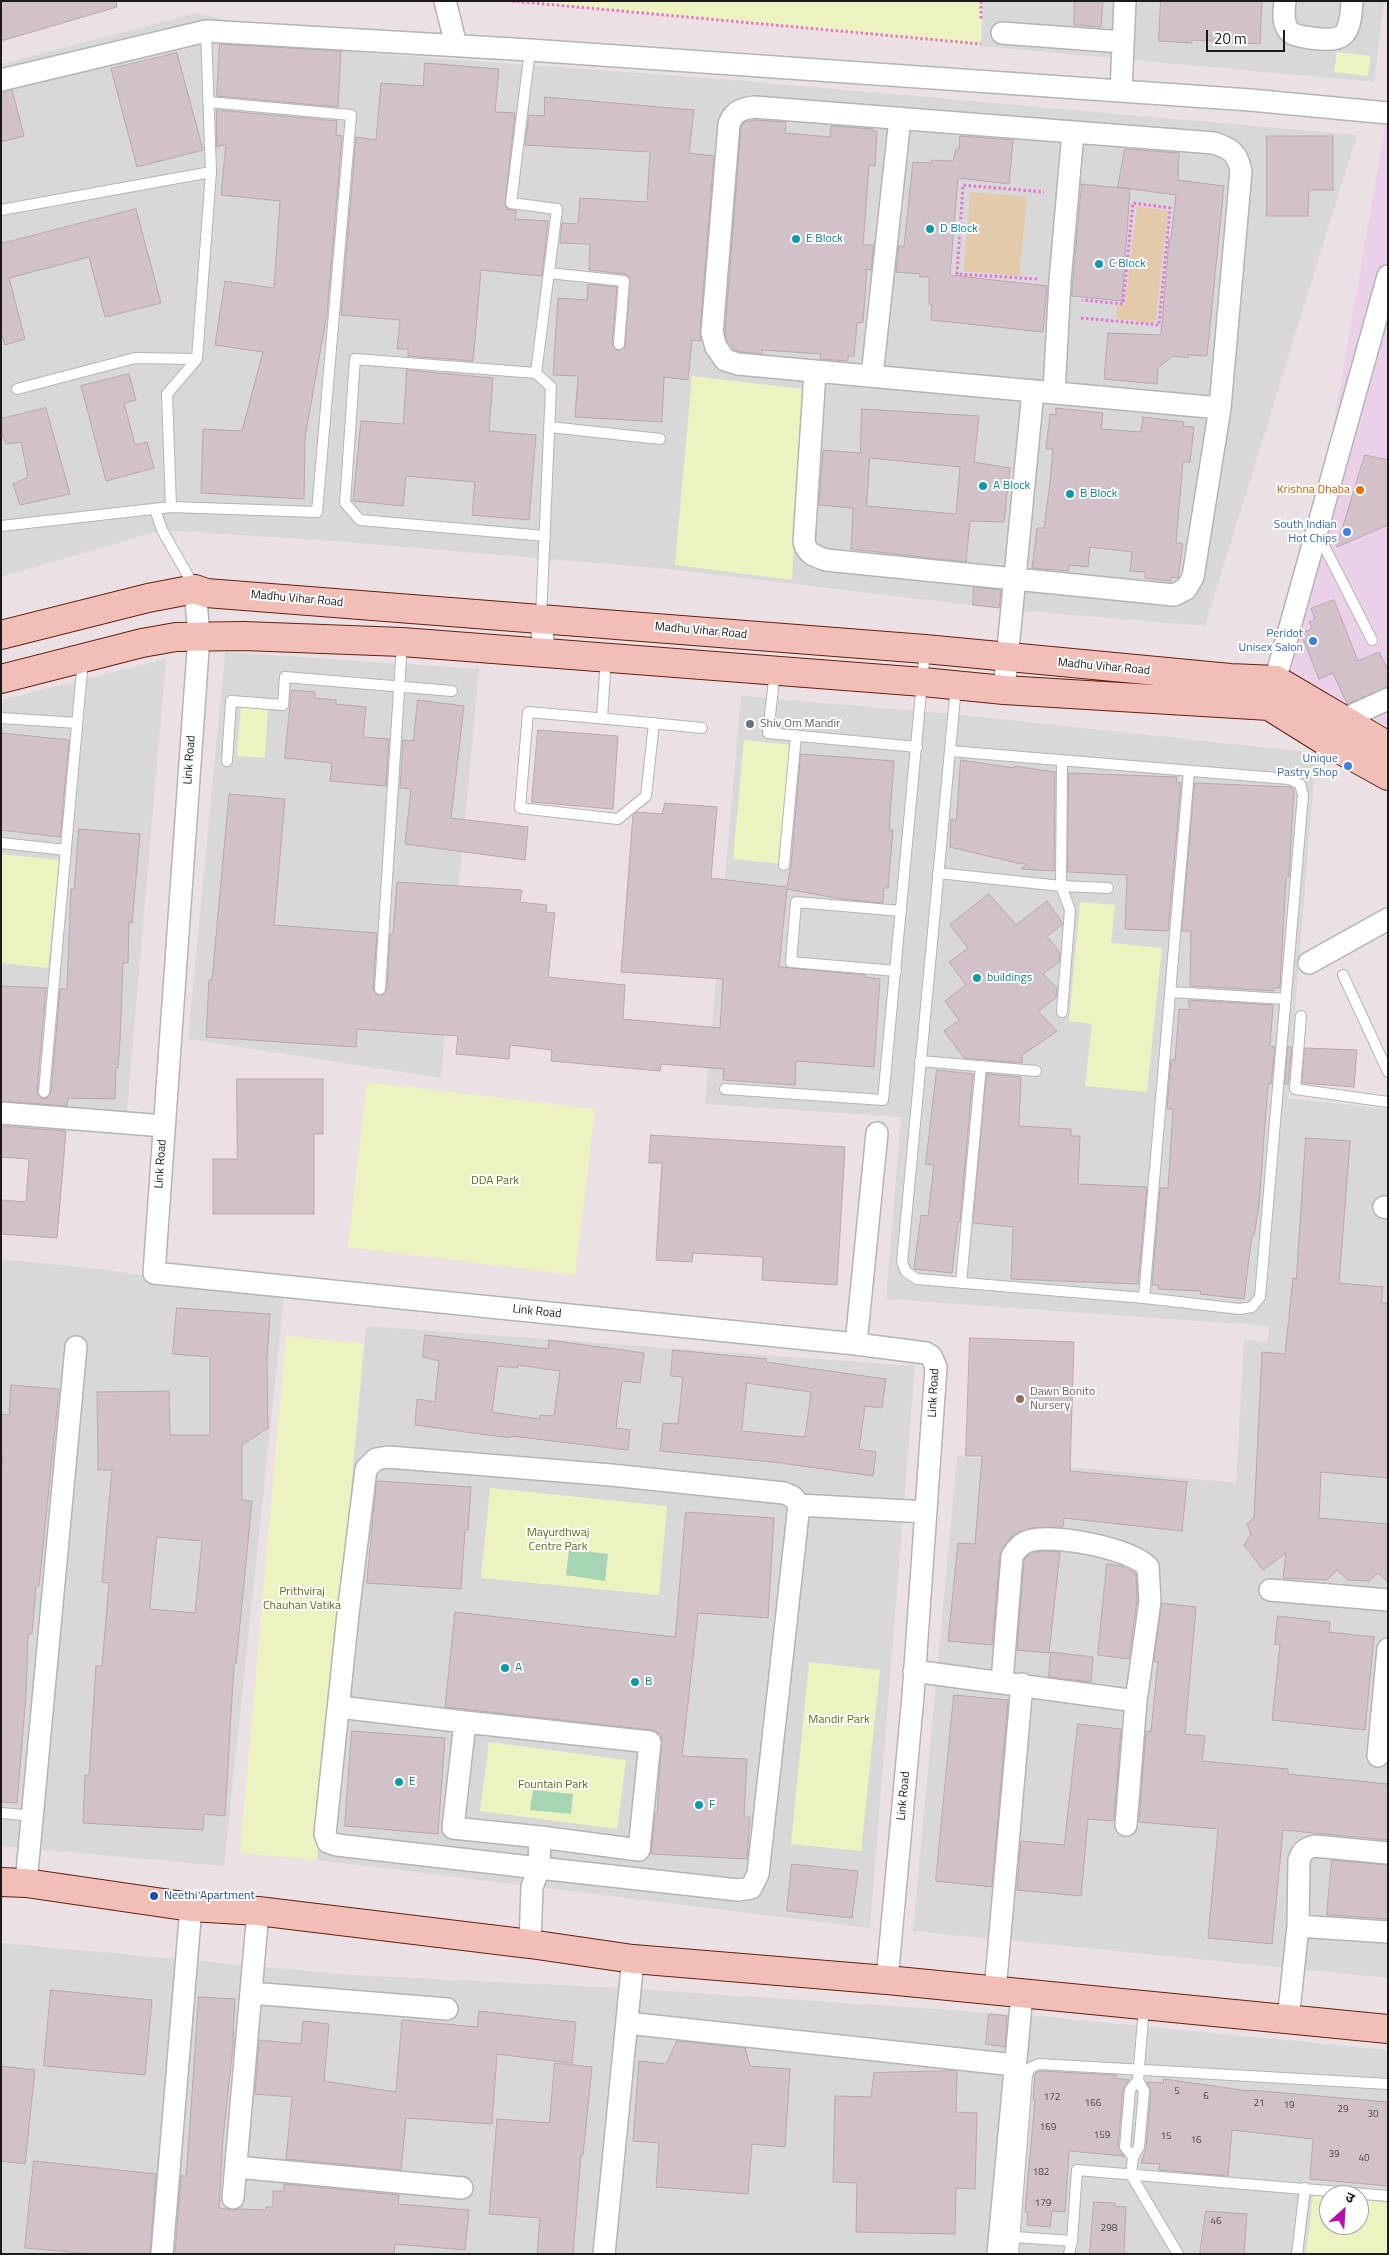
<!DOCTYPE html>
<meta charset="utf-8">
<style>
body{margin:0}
#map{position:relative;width:1389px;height:2255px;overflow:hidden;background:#ebe1e4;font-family:"Titillium Web","Noto Sans Devanagari",sans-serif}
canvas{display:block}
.frame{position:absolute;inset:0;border:2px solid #1b1b1b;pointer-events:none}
.north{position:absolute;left:1319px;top:2185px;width:50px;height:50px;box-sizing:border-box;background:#fff;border:1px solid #a4a4a4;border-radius:50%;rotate:26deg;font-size:14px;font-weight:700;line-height:20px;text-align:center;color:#1b1b1b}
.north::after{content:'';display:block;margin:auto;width:18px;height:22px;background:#b313a8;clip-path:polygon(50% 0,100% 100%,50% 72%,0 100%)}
.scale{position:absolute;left:1206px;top:30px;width:79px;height:22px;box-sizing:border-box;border:2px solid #1b1b1b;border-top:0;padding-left:6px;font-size:15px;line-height:18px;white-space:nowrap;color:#1b1b1b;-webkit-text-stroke:4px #fff;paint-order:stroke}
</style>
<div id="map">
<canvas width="1389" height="2255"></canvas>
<div class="frame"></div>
<div class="north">उ</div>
<div class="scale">20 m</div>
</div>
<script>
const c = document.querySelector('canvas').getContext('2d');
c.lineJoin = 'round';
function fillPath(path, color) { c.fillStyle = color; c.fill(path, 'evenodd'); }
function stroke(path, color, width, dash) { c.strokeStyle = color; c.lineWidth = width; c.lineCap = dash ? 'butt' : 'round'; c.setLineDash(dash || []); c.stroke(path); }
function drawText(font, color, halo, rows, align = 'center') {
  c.font = font + ' "Titillium Web",sans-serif'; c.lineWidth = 4; c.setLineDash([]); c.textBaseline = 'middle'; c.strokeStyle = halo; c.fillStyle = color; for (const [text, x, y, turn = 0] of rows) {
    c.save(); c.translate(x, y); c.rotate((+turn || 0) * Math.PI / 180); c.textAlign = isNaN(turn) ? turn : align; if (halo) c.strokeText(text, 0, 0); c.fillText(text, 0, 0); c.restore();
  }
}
fillPath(new Path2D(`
 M983 1H1384L1374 82 981 46Z
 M197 13 364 53 722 79 1357 135 1205 626 1012 610 668 569 333 541 162 530 1 577V64Z
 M225 652 479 669 441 1078 188 1039Z
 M166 659 126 1123 1 1113V700Z
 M741 696 953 714 1316 753 1288 1098 1388 1109V1978L913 1931 957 1456 1236 1483 1244 1340 1267 1342 1270 1326 886 1299 901 1117 705 1104Z
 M1 1259 101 1269 284 1298 224 1866 1 1846Z
 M366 1326 915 1366 870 1928 317 1860Z
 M1 1943 352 1975 620 1988 1026 2015 1388 2050V2254H1ZM1329 2195H1359V2225H1329Z`), '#d9d8d9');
fillPath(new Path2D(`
 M1388 109V727L1291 672Z`), '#ebd1e8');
fillPath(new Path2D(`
 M970 192 1027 197 1019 276 964 271Z
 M1137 206 1168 211 1155 323 1116 319 1117 305H1125Z`), '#e2caab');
fillPath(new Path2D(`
 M512 1H981V46Z
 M1337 52 1371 56 1368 76 1334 72Z
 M692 376 803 389 792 580 675 565Z
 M241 705 268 707 265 758 237 756Z
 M744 740 793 745 782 864 733 859Z
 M1 854 59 860 48 968 1 963Z
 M1080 902 1115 905 1111 943 1162 948 1147 1092 1085 1086 1092 1024 1069 1021Z
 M367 1082 595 1109 575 1275 348 1247Z
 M286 1336 364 1344 317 1860 240 1853Z
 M490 1488 667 1506 659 1595 481 1578Z
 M809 1662 880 1670 861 1851 791 1844Z
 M489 1742 626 1760 617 1829 480 1811Z
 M1313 2194 1329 2196V2225H1359V2199L1388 2203V2254H1306Z`), '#ecf3c0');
fillPath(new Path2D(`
 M569 1549 608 1554 605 1581 566 1575Z
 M533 1790 573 1794 571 1814 530 1810Z`), '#a5d5b3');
const building = new Path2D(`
 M1 1H116L117 7 1 41Z
 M1075 1H1103L1101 27 1074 25Z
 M1161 1H1262L1260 44 1192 40V43L1159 41Z
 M220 44 341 51 338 107 217 96Z
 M177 53 203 150 137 167 111 69Z
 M425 63 499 69 495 112 515 113 505 205 507 209 516 211 515 219 548 221 542 276 481 270 473 361 408 356V349H397L400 320 341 315 356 137 376 140 381 83 423 86Z
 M12 90 24 136 1 142V92Z
 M545 97 694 110 689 153 714 156 700 332 701 341 692 340 688 380 664 377 662 422 575 417 578 376 553 375 558 298 587 300 588 284 617 287 612 344 618 351 625 347 630 278 625 274 589 270 590 244 560 243 562 223 578 224 580 198 647 202 650 152 525 145 529 115 544 116Z
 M217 110 337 121 336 135 342 136 327 314 305 437 304 499 201 493 203 429 242 431 263 352 215 345 225 281 274 288 280 201 221 195 226 144 217 147Z
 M755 120 786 122 785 133 830 137 831 126 873 129V131H877L875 166 869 165 863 245H874L871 270 867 269 863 322 857 323 854 356H849L847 361 820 359 821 354 793 352 762 350V354L740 352 733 349V346L727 342 725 332 741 127 745 122Z
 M960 136 1013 140 1009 184 958 178 950 275 1047 286 1043 332 931 320 932 305 929 304V277H920V274L896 272 899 246H904L913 162 931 163 932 160 953 161 956 149 959 148Z
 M1267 136H1333V190H1309L1308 216H1267Z
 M1125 149 1179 153 1178 180 1224 186 1207 356 1189 355 1188 358 1173 356 1158 368 1157 384 1104 379 1108 333 1161 335 1169 239H1171L1176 195 1118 187Z
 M1082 184 1130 189 1122 301 1072 296Z
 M136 209 161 303 105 317 89 257 9 278 25 339 5 345 1 332V244Z
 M407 370 493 378 489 431 536 435 529 520 472 515 475 482 406 476 403 506 353 501 361 421 403 424Z
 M129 374 136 400 124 403 135 445 147 442 154 468 106 481 81 386Z
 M46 408 70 494 20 505 13 484 28 477 21 442 6 444 1 431V419Z
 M1056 408 1103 413 1101 429 1141 432 1143 417 1184 422 1183 426 1194 427 1190 462H1183L1176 542 1183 544 1178 578 1172 577 1171 581 1145 578V572L1130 571 1132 552 1090 547 1088 567 1069 565V571L1032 568 1037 528H1044L1050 483 1053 449H1046L1050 414 1056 415Z
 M862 409 979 416 974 462 1010 468 1004 522 970 521 966 562 851 549 853 508 819 505 823 450 860 453ZM870 458 960 467 956 514 867 506Z
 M1365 455 1388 460V525L1337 547Z
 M974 587 1001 590 999 608 973 605Z
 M1334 600 1358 661 1379 652 1388 670V687L1347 704 1333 673 1319 679 1301 634 1312 628 1309 622 1315 619 1311 609Z
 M292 690 315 692V698L336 700V704L366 707 363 737 389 739 386 786 330 781 332 763 285 758Z
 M418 700 464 706 451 818 528 827 525 860 405 844 411 789 400 788 403 740 413 741Z
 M538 730 618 736 613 809 532 802Z
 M1 733 69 740 60 837 1 830Z
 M801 754 894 761 889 830H893L888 888H884L883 903 841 899 787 889 779 967 865 975V977L880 979 874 1067 796 1061 795 1085 723 1080 724 1069 661 1064 660 1071 551 1061 552 1050 510 1045 509 1059 456 1054 458 1036 357 1029 356 1047 206 1037 209 980H212L229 794 285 799 274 925 377 933 373 989 377 995H383L387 989 390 934H393L397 882 522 890 520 902 547 905 546 912 555 913 548 977 625 985 623 1019 720 1028 723 979 621 972 633 815 637 812 662 814 665 803 717 807 711 878 787 887 791 866Z
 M961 760 1014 768V766L1055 772 1054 871 1021 869 1027 864 1017 863 950 847 951 819 956 821Z
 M1069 773 1177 777 1176 782 1181 783 1168 931 1125 929 1127 875 1068 872Z
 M1195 783 1290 787 1294 789 1289 877H1286L1280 988H1274V991L1190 986 1191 931H1182Z
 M79 829 140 834 132 923 129 922 128 963H123L120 1041 118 1068 116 1067 115 1099 68 1098 67 1106 1 1101V986L46 988 37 1091 38 1095 43 1099 47 1098 51 1093 60 989H67L71 889H74Z
 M989 894 1016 925 1047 901 1062 922V925L1047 936 1060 953 1059 962 1043 974 1057 988 1056 998 1038 1011 1057 1031 1022 1055V1063L964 1058 944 1031 959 1020 945 1001 966 985 949 962 968 948 950 925Z
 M1189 1000 1273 1005 1270 1046 1275 1047 1271 1084 1268 1083 1259 1205 1254 1236 1252 1235 1244 1299 1200 1294 1201 1291 1158 1289V1285H1152L1160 1188H1168L1173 1109H1167L1171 1060H1175L1179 1009 1189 1010Z
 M1288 1047H1292L1288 1084H1285Z
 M1305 1048 1357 1050 1354 1087 1302 1083Z
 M937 1070 973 1074 960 1222H958L952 1273 914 1269 921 1215 928 1216 934 1165 926 1164Z
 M987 1074 1021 1077 1019 1126 1071 1129V1136H1080L1078 1184 1147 1187 1138 1284 1011 1279 1013 1227 973 1223Z
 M237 1079H323V1134H314V1214H213V1159H237Z
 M1 1126 66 1131 57 1238 1 1234V1200L26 1202 29 1159 1 1157Z
 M651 1135 845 1147 837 1285 762 1280 763 1257 693 1253 692 1262 656 1260 662 1163H649Z
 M1306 1138 1350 1141 1339 1283 1383 1287 1381 1303H1388V1478L1321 1472 1319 1518 1388 1524V1582L1378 1573 1369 1581 1348 1580 1337 1570 1327 1580 1283 1578 1286 1553 1263 1570 1244 1545 1251 1534 1247 1524 1254 1518 1262 1352 1285 1354 1293 1278 1296 1279Z
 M177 1308 270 1314 267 1359 268 1428 242 1445V1500L252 1501 236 1664H234L225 1816 204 1814 203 1830 83 1823 85 1775H89L96 1666H102L109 1583 102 1582 112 1470H98L97 1392 169 1391 170 1435H210V1357L173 1354ZM157 1537 202 1541 195 1613 150 1609Z
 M425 1335 548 1349 549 1340 644 1353 640 1383 622 1381 616 1428 630 1430 628 1450 511 1436 510 1438 415 1425 417 1399 435 1402 439 1361 423 1357ZM518 1365 560 1371 554 1416 540 1415 539 1419 492 1412 498 1366 517 1368Z
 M970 1338 1074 1342 1070 1471 1187 1482 1182 1531 1064 1518 1063 1527 1031 1528 1013 1535 1004 1546 1000 1555 992 1645 948 1641 958 1543 975 1544 982 1456H966Z
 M673 1350 766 1359V1362L886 1379 882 1408 865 1406 859 1449 876 1452 873 1476 781 1463 660 1451 663 1423 678 1424 683 1377 671 1376ZM747 1383 811 1392 805 1437 742 1431Z
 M11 1385 59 1389 39 1586H36L32 1634H28L26 1695 17 1803 1 1802V1475L3 1454H1V1414L9 1415Z
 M377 1481 471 1487 468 1530H465L461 1589 367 1583Z
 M686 1512 774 1518 768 1618 698 1613 682 1756 747 1759 744 1817H750L747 1859 651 1854 655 1813H657L662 1734 651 1730 445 1707 455 1612 675 1637Z
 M1045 1551 1060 1552 1049 1653 1017 1650 1024 1560 1031 1553Z
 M1107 1564 1121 1566 1136 1574 1137 1600 1129 1659 1098 1655Z
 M1162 1603 1196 1607 1185 1734 1205 1736 1202 1761 1288 1769V1774L1388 1784V1840L1283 1830 1272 1944 1208 1938 1218 1829 1139 1822 1146 1732 1151 1731 1158 1662 1154 1661Z
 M1278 1616 1330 1622 1329 1632 1374 1637 1365 1730 1272 1720 1280 1645 1275 1644Z
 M1051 1652 1093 1657 1091 1682 1049 1677Z
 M954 1695 1008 1700 992 1887 936 1881Z
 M1078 1724 1121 1729 1114 1819 1113 1821 1088 1819 1081 1896 1017 1890 1021 1841 1064 1845Z
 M352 1731 445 1738 438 1834 345 1826Z
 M1332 1860 1388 1865V1919L1327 1915Z
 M792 1864 858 1871 852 1918 787 1911Z
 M51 1990 152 2000 145 2075 44 2066Z
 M199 1997 235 1999 233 2038H234L223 2138 219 2208 232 2210 239 2209 266 2210V2207H273V2191H284V2184L399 2195 398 2204 469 2210 465 2250 395 2244 394 2254H175L181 2176H186Z
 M479 2011 576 2022 572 2063 497 2054 492 2124 406 2118 401 2170 286 2159 292 2097 255 2094 259 2040 301 2044 303 2021 329 2024 324 2081 396 2092 402 2020 477 2027Z
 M989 2014 1007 2016 1005 2047 986 2044Z
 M677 2041 745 2048 750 2066 790 2069 785 2147 752 2144 748 2194 656 2187 659 2143 633 2141 639 2061 666 2064Z
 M555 2063 592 2067 583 2155H581L573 2254H537L540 2218 489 2214 497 2119 549 2123Z
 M1 2066 35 2070 25 2164 1 2161Z
 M957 2071 956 2112 977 2113 975 2189 956 2188 955 2234 856 2232 857 2183 833 2182 835 2096 871 2097 874 2073Z
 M1040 2071 1116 2075 1115 2078 1129 2080 1123 2089 1118 2146 1124 2156 1069 2151 1065 2212 1052 2211 1050 2227 1027 2225 1028 2212H1025L1035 2100H1033L1035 2074Z
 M1164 2079 1249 2091V2090L1388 2102V2186L1310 2179 1313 2139 1232 2130 1228 2176 1159 2170 1160 2164 1141 2163 1146 2148 1151 2092 1147 2082 1163 2083Z
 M34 2161 156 2174 150 2254H95L25 2248Z
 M1094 2202 1115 2203V2206L1126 2207 1124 2254H1090Z
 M1206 2211 1247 2214 1244 2254H1200Z`);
fillPath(building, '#d1c2ca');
stroke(building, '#bba5b0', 1);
const lane = new Path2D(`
 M530 50 511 203 557 209 536 373 551 387 541 617
 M1 210 211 172
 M549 273 624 281 619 344
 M536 373 355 359 345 503 360 520 545 536
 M17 389 135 358 197 359
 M550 427 660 439
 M171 507 317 512 351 115 208 102
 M155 509 162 530 195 588
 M1 526 171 507 167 394 197 359 211 172 206 31
 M1318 534 1372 640
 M775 671 768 733 917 747
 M1 718 77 723
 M602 718 606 658
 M654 723 646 796 618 819 520 808 528 712C586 717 644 722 702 728
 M950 751 1289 779 1300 784 1303 795 1260 1297 1252 1307 1240 1309 1144 1298 917 1279 906 1272 902 1262 956 686
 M1062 760 1061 886 1070 910 1062 1012
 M227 761 231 701 283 705 285 677 452 691
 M1 843 66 850
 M784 865 796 735
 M938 873 1061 886 1108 888
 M896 971 791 962 796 902 901 911
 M1343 975 1388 1072
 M380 989 402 643
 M1170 992 1286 999
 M1301 1016 1295 1089 1388 1102
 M920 1061 1036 1071
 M725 1089 883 1100 925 650
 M44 1092 83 659
 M961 1283 981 1066
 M1144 1298 1189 771
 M1 1813 33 1816
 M1138 2080 1130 2090 1125 2147 1133 2157 1139 2147 1144 2091 1138 2080 1144 2007
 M1133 2157 1131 2175 1178 2254
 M1015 2237 1072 2241
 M1013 2254 1027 2075 1030 2068 1039 2064 1388 2084
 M1069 2254 1072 2241 1077 2170 1388 2196
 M1297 2254 1305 2188`);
const street = new Path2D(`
 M445 1 456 45
 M1285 1C1284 11 1282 23 1289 31 1294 36 1304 37 1311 38 1346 43 1350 35 1352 1
 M1002 33 1123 42
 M1 80 206 31 530 50 1250 100 1388 113
 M1121 91 1125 1
 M815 372 804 542C807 554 815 556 826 560L1174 595 1186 589 1193 577 1220 408 1241 171C1237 152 1231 149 1214 143L754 107C741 109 734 111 729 124L712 333 716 347 725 360 738 364 1220 408
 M872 376 900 118
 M1054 393 1060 281 1073 132
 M195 589 199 636 154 1273 856 1344 926 1353 931 1356 936 1367 913 1696 887 1980
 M541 618 544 653
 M1004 690 1033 391
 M1271 695 1388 276
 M1344 719 1388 699
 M1309 963 1388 919
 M1 1113 164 1126
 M1384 1207 1388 1208
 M856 1344 877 1133
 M799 1505 926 1512
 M1270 1590 1388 1600
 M914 1671 1136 1701 1126 1825
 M1002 1682 1012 1556C1017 1548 1023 1541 1033 1540 1059 1535 1129 1548 1148 1567L1150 1601 1136 1701
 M339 1707 465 1722
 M1378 1756 1388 1649
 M26 1883 76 1347
 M1298 1926 1388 1932
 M530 1944 532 1887 539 1868 337 1845 328 1842 325 1834 348 1614 366 1469 376 1459 388 1457 611 1475 784 1493 793 1497 799 1505 758 1874 751 1888 738 1890 539 1868 540 1837 639 1850 650 1742 465 1722 453 1828 540 1837
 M995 1991 1022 1684
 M251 1993 447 2009
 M1288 2020 1298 1926 1299 1860C1302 1851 1306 1848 1315 1846L1388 1853
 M627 2023 1015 2065
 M236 2167 462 2188
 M233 2198 258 1911
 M162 2254 191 1907
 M604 2254 633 1959
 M998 2254 1022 1994`);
const secondary = new Path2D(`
 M1 635 148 598 195 589 206 593 925 649 1230 678 1276 680 1388 746
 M1 679 142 643 176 637 244 636 402 642 923 682 1004 690 1269 706 1325 741 1388 776
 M1 1882 26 1883 191 1907 258 1911 530 1944 633 1959 887 1980 1388 2029`);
stroke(lane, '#b4b4b4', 12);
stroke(street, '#b4b4b4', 24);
stroke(secondary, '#651e0e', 30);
stroke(new Path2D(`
 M512 1 981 44
 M981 1V21
 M1037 279 957 274 963 185 1044 192
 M1081 318 1159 325 1170 208 1133 203 1123 304 1082 300`), '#eb72d7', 3, [2.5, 2.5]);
stroke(lane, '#fff', 10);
stroke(street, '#fff', 21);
stroke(secondary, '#f2bfb8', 28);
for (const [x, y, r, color] of [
 [930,229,5,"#0f9aa8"],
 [796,239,5,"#0f9aa8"],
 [1099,264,5,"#0f9aa8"],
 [983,486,5,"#0f9aa8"],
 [1360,490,5,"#e8710a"],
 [1070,494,5,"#0f9aa8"],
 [1347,532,5,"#3f7fe0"],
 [1313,641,5,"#3f7fe0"],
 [750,724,5,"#6b7280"],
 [1348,766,5,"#3f7fe0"],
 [977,978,5,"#0f9aa8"],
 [1020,1399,5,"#8d6e63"],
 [505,1668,5,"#0f9aa8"],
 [635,1682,5,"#0f9aa8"],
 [399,1782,5,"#0f9aa8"],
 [699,1805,5,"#0f9aa8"],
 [154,1896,5,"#1a4fb4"]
]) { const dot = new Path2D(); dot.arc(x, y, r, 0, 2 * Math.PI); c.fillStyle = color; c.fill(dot); stroke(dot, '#fff', 2); }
drawText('10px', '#484547', null, [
 ["5",1177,2092],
 ["6",1206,2097],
 ["172",1052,2098],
 ["166",1093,2104],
 ["21",1259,2104],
 ["19",1289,2106],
 ["29",1343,2110],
 ["30",1373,2115],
 ["169",1048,2128],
 ["159",1102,2136],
 ["15",1166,2137],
 ["16",1196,2141],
 ["39",1334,2155],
 ["40",1364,2159],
 ["182",1041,2173],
 ["179",1043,2204],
 ["46",1216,2222],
 ["298",1109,2229]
]);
drawText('12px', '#0d838f', '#fff', [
 ["D Block",940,229],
 ["E Block",806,239],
 ["C Block",1109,264],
 ["A Block",993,486],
 ["B Block",1080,494],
 ["buildings",987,978],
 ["A",515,1668],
 ["B",645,1682],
 ["E",409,1782],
 ["F",709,1805]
], 'left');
drawText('12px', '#c56008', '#fff', [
 ["Krishna Dhaba",1350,490]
], 'right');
drawText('12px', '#366cbe', '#fff', [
 ["South Indian",1337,525],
 ["Hot Chips",1337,539],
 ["Peridot",1303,634],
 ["Unisex Salon",1303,648],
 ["Unique",1338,759],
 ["Pastry Shop",1338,773]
], 'right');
drawText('12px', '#1b1b1b', '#fff', [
 ["Madhu Vihar Road",297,599,5],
 ["Madhu Vihar Road",701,631,5],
 ["Madhu Vihar Road",1104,667,5],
 ["Link Road",190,760,-86],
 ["Link Road",161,1164,-86],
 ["Link Road",537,1312,6],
 ["Link Road",934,1393,-87],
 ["Link Road",904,1796,-85]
]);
drawText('12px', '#5b616d', '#fff', [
 ["Shiv Om Mandir",760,724]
], 'left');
drawText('12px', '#5f6c15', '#fff', [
 ["DDA Park",495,1181],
 ["Mayurdhwaj",558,1533],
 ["Centre Park",558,1547],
 ["Prithviraj",302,1592],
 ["Chauhan Vatika",302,1606],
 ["Mandir Park",839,1720],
 ["Fountain Park",553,1785]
]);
drawText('12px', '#785e54', '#fff', [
 ["Dawn Bonito",1030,1392],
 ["Nursery",1030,1406]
], 'left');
drawText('12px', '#164399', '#fff', [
 ["Neethi Apartment",164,1896]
], 'left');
</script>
